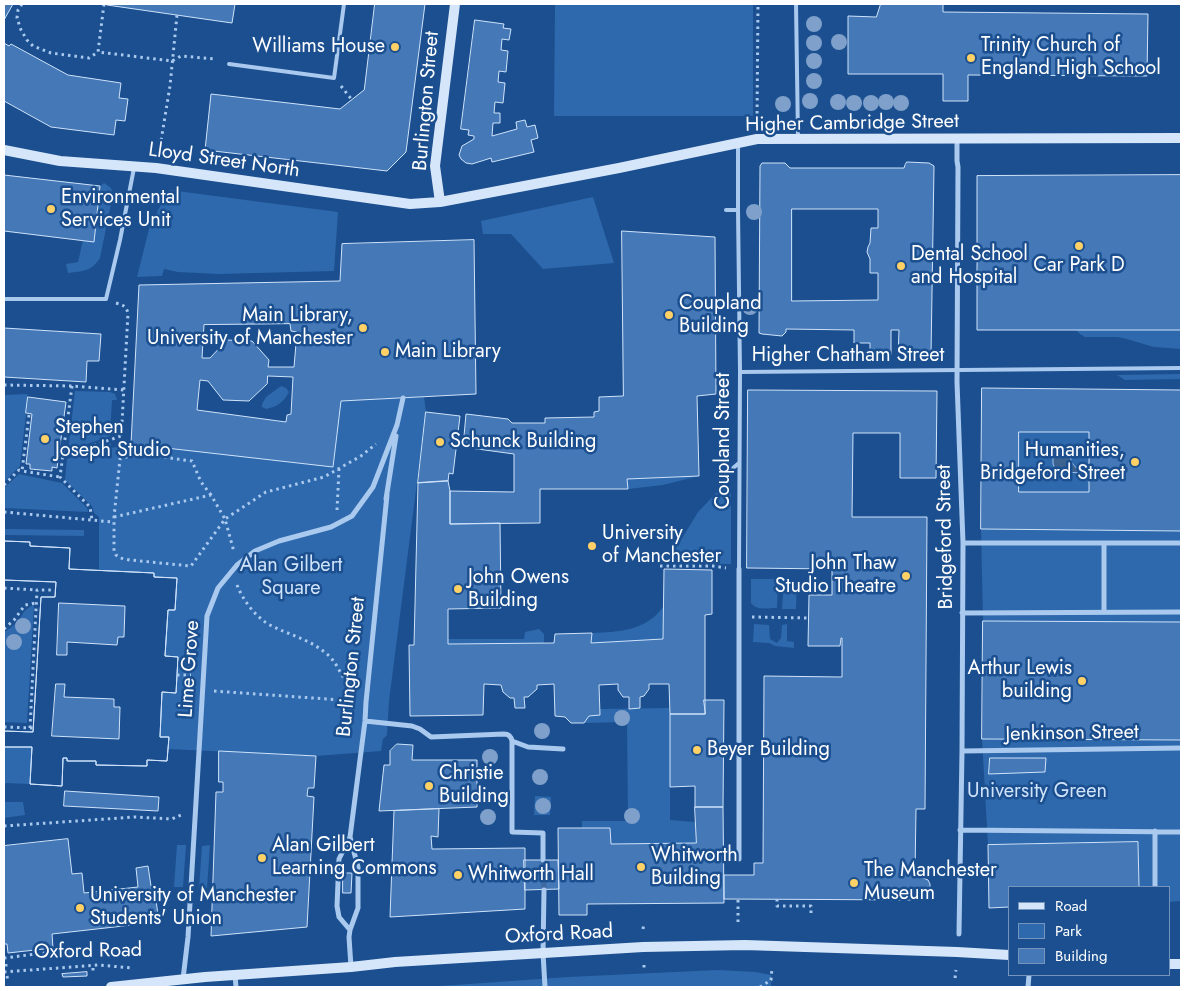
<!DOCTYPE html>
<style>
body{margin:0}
#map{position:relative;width:1185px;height:991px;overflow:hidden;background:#1b4f8f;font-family:Jost,sans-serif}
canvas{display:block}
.frame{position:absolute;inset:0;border:5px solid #fff;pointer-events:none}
.legend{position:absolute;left:1008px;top:886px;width:162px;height:90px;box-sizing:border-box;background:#1b4f8f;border:1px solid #7695bc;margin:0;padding:6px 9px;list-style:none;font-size:15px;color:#fff}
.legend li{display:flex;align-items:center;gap:10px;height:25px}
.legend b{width:25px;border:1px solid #7695bc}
</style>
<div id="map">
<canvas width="1185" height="991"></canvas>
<div class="frame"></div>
<ul class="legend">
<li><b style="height:6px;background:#d6e6fa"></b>Road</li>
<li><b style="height:14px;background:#2e69ad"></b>Park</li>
<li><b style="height:14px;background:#4478b7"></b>Building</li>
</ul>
</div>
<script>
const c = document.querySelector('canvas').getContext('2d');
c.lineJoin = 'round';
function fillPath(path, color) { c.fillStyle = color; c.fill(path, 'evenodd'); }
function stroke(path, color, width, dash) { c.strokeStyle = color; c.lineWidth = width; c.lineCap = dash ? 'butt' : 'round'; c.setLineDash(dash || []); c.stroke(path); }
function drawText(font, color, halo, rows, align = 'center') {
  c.font = font + ' Jost,sans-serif'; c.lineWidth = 5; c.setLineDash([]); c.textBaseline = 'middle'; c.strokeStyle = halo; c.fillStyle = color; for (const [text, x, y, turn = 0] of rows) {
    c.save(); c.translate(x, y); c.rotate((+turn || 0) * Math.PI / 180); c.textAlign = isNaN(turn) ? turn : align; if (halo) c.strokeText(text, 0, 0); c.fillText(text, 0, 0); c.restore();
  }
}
fillPath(new Path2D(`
 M555 4H753V116H554Z
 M104 183 111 188 113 194 100 258C91 272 83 271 68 273L66 264 78 262 83 240 94 241 100 186Z
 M169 190 338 212 334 271 218 274 178 272 164 269 162 276 137 277 150 225Z
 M593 197 614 263 543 269 511 234H483L481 221Z
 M1076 330H1181V349L1154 347 1123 338 1117 337H1085L1080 334Z
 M1181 374V379L1125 380 1117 375Z
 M281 386 286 388 289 392C284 402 277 407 266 409L262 407V404L266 397Z
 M75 391 110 392 115 394 117 400H112L110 436 68 451Z
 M27 394 28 397 20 466 4 482V395Z
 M424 397 426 412 389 701 387 735 383 739 381 751 316 756 168 749 169 737H160L162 692 176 693 178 657 165 656 168 610H175L177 578 154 577V573L99 571V517L94 513 92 506 65 480 67 459 111 443V448L131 444 333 466 341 401Z
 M1019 432H1089V492H1019Z
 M19 474 62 483 87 508 88 512 4 508V488Z
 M699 476 663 485 628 489 627 479Z
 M731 488V564L667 563 698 512 720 489Z
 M4 529 84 530V536L4 535Z
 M981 529 1181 531V622L983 621Z
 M751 579H778L777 608C768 608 757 611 751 603Z
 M784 580 797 581 796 609H782Z
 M34 605 27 723 4 722V632C9 629 13 626 17 622 25 613 21 611 34 605Z
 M663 607V639L591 643 592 633C618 632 646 631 663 607Z
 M754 624 769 625 770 639 777 643 781 638 782 625 787 624V641L794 642V648L775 646 769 643 753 642Z
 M539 629 544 634V643L448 644V639H524L525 632Z
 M670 708V820L695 822 696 843 611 844 610 828H582V821H628L627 722 584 723 589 716 600 709Z
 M982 739 1181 740V901L1169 902V887H1139L1138 842 988 845Z
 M4 747H32L30 784 4 783Z
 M535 796 551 797 550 815H534Z
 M4 802H23L25 815 4 818Z
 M177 845H186L183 887H174Z
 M210 845 207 888H199L202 846Z
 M718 970 756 972 771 975V987H426L568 977Z`), '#2e69ad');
const water = new Path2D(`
 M1068 446H1071C1070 455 1069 465 1079 469L1080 473 1056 471 1053 464V458L1059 451Z`);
fillPath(water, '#3c6290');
stroke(water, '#9cc4f0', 1);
const building = new Path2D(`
 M4 4H13L4 20Z
 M107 4H235L232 23 107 5Z
 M375 4H425L406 152 387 171 205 150 211 94 340 109 364 90Z
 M881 4H943V12L1148 14 1147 76 968 75V101H943V74H848V16L876 17Z
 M475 20 504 24 503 28 511 29 509 40 502 39 501 50 508 51 506 72 499 71 498 82 505 83 503 103 495 102 494 113H500V123H493L492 136 517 129 516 122 525 120 527 127 535 125 538 138 531 140 534 152 492 162 491 158 472 164 466 163 461 159 459 155 462 146 474 139V136L468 135 469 130 461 129Z
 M4 43 9 46 11 44 68 75 121 83 119 98 128 99 125 121 116 120 114 135 51 127 4 101Z
 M907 162 929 163 934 166 931 355 930 357 929 358 899 357 898 356 899 330H891V355H870V343H854V330L786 329V332L782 336 762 334 759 333 760 166 762 163H785L790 168H904L905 165ZM792 209H878V228H871L870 243 868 247 867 252 870 259V273H878V300L792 301Z
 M4 175 100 186 94 242 4 231Z
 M1181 175V330H977V176Z
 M622 231 715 237 716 394 697 396 699 476 627 479 628 489H540V523L450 524V491L514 492V454L463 447 466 414 508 419 512 423H545V418L594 417V412L599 411V397L623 396Z
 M474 240 476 394 341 401 333 467 131 444 139 285 340 281 342 244ZM290 324 291 331 297 332 294 367H268L269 360 252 341 227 340 210 358H202L204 325ZM268 376 293 377 291 414 287 415 286 422 197 410 200 380 208 381 223 400 249 401 267 384Z
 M4 328 101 334 99 361H87L86 382 4 377Z
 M982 388 1181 390V531L981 529ZM1019 432H1089V492H1019Z
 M748 390 937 391 936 478H900V433H853L852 517H927L925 809H916L915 873H921V877L928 880 930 884V890L927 894 921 897V900L724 899V875H754V863H763L764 676 842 677V638H841L840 646H808L809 595H832V569L747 568Z
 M28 397 66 402 57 468 52 467V471L30 469V464H26L32 414 26 413Z
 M426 412 460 416 453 474 449 473 448 481 418 483Z
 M448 481 450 491V524L500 523 501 608 448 609V644L554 643 555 634 592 633 591 643 663 639 664 569 712 570V614L705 615V714H670L669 684H649V689L644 696 640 697V708L629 709V697H623L618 690V684L599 685 600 715 589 716 584 723H571L565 717 555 716 554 684 537 685V689L528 697H524L525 708H515L514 698H510L503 692 501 685 484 684 483 715 410 716 409 645H414L418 483Z
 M4 541 30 542V546L70 548 69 569 154 573V577L177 578 175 610H168L165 656 178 657 176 693 162 692 160 737H169L167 761 147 760V766L96 765V761H67V758H63L62 786 30 784 32 747H4V731L33 732 41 597H55L56 582 4 580ZM59 603 125 606 124 637H118L117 645 67 642V655H57ZM56 684H65L64 697 114 699V707H120L119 739 52 736Z
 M4 541 30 542V546L70 548 69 569 154 573V577L177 578 175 610H168L165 656 178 657 176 693 162 692 160 737H169L167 761 147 760V766L96 765V761H67V758H63L62 786 30 784 32 747H4V731L33 732 41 597H55L56 582 4 580Z
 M983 621 1181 622V740L982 739Z
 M704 700H724L723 807H695V786L670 787V714H705Z
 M397 744 413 745 412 760H477V807L379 811 384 765H390V751Z
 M219 751 316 756 314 788H308L307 796 314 797 307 927 211 936 216 792H223V782H219Z
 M990 758H1046L1045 772 989 774Z
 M65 791 159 797 158 811 64 806Z
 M695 807H723L724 903 587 904V915H559L558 828H610L611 844 696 843Z
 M439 809 438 837 431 836 432 849 525 848V909L390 917 394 811Z
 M68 839 72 874 82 873 84 893 138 887 136 868 148 866 151 886H154L159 922 52 934 53 948 8 953 7 944H4V846Z
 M1138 842 1139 887H1009V907L989 908 988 845Z
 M524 860H558L559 889 525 890Z
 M343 873H352L351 893H343Z
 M87 972V976L63 977 62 974Z`);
fillPath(building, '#4478b7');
stroke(building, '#cfe3fa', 1);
stroke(new Path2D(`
 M543 860 544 890`), '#3d69a0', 5, [5, 2.5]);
stroke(new Path2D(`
 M22 4 18 10 17 18 21 30 27 40 33 46 51 53 89 58 98 52
 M104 4 98 52 172 61 181 56 215 59
 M341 86 352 100
 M757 120 758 4
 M159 153 170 86 177 15
 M116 303C123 305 126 306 128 313L120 459
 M4 385 72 386 124 390
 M72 386 60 477 90 507 92 520
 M29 415 22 471 60 477
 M63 456 121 436
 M4 485 19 470 22 471
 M211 495 201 482 192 461C172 459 139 451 120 459L114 517V551L116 555 120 558 130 560 191 566 225 519 266 492 324 477 361 456 376 444
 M337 510 339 469
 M4 512 113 522
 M114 517 211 495 225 519 234 552
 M660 566H713L726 568
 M237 585C243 600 254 615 268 624 288 635 308 638 327 654 339 664 342 681 354 691
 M4 588 37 590
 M752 617 808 618
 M4 629 14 620 25 605 36 603
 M177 675H191
 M214 691 355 701
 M4 727 33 728
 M30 728 37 590H55
 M4 826 135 817 172 819 183 814
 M777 899V906H811V916
 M738 922V899
 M643 929 644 923
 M92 956V962
 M4 958 69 950 74 957
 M6 964V969
 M644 965V969
 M93 968V973
 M4 972 98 965 133 968
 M7 976 8 981
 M955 978 956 970
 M760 987 771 980 772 968`), '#a9c9ee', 3, [2.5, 4]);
stroke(new Path2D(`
 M796 4 798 138
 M229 64 334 78 344 4
 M738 144V210L740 372 739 569
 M726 210H738
 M4 299H106L120 240 134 168
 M740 372 1181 368
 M720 479 739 463`), '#a9c9ee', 4);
stroke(new Path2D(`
 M957 139V161L958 167 957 382 963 543 962 751 959 934
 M386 499 396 436
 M963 543H1181
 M739 569V859
 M1104 612V543
 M962 613 1181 612
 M365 721 412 726 420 729 431 737 504 734C508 734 511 736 512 741V832L543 833V860
 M512 741 528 747 563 749
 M962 751 1181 748
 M960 830 1181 832
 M1155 831V887
 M350 837 358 867V908L350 930 349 937 351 967
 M544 890 543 953 545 987
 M350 930 339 917 337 906 339 859 350 837 365 721 366 702 387 495
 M235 975 236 987
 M183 979 188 937 207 616 218 588 237 565 255 551 279 541 331 527 352 516 373 487 397 425 403 398
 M1028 987 1029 975`), '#a9c9ee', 5);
stroke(new Path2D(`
 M4 150 60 161 156 168 410 204 440 202 619 168 757 139 1181 138
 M440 202 435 166 455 4
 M1169 964H1181
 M111 987 205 977 351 967 395 962 643 947 745 945 957 952 1009 955`), '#d6e6fa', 10);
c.fillStyle = '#7ea0ca';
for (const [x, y] of [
 [814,24],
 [839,42],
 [814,43],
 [814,61],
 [814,81],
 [810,101],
 [838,102],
 [886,102],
 [854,103],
 [871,103],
 [901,103],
 [783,104],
 [754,212],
 [750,307],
 [23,626],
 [14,642],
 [622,718],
 [542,731],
 [490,757],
 [540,777],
 [543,806],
 [632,816],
 [488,817]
]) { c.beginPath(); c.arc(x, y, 8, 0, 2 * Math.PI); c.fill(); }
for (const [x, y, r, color] of [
 [395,47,5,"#ffd166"],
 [971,58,5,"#ffd166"],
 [51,209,5,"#ffd166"],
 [1079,246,5,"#ffd166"],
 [901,266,5,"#ffd166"],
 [669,315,5,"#ffd166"],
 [363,328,5,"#ffd166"],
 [385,352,5,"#ffd166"],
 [45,439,5,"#ffd166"],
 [440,442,5,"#ffd166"],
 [1135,462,5,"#ffd166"],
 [592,546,5,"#ffd166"],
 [906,576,5,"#ffd166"],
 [458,589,5,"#ffd166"],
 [1082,681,5,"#ffd166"],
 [697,750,5,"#ffd166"],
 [429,786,5,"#ffd166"],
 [262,858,5,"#ffd166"],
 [641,867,5,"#ffd166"],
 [458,875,5,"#ffd166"],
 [854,883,5,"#ffd166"],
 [80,908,5,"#ffd166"]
]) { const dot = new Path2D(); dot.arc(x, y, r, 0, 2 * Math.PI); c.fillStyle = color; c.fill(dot); stroke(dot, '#1b4f8f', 2); }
drawText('20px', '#fff', '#1b4f8f', [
 ["Trinity Church of",981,46],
 ["England High School",981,69],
 ["Williams House",385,47,"right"],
 ["Environmental",61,198],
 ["Services Unit",61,221],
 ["Dental School",911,255],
 ["and Hospital",911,278],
 ["Car Park D",1079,266,"center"],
 ["Coupland",679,304],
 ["Building",679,327],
 ["Main Library,",353,316,"right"],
 ["University of Manchester",353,339,"right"],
 ["Main Library",395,352],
 ["Stephen",55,428],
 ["Joseph Studio",55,451],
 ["Schunck Building",450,442],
 ["Humanities,",1125,451,"right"],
 ["Bridgeford Street",1125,474,"right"],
 ["University",602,534],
 ["of Manchester",602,557],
 ["John Thaw",896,564,"right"],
 ["Studio Theatre",896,587,"right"],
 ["John Owens",468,578],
 ["Building",468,601],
 ["Arthur Lewis",1072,669,"right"],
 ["building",1072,692,"right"],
 ["Beyer Building",707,750],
 ["Christie",439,774],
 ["Building",439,797],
 ["Alan Gilbert",272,846],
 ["Learning Commons",272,869],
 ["Whitworth",651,856],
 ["Building",651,879],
 ["The Manchester",864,871],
 ["Museum",864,894],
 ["Whitworth Hall",468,875],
 ["University of Manchester",90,896],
 ["Students' Union",90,919]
], 'left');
drawText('20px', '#fff', '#1b4f8f', [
 ["Burlington Street",427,101,-85],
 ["Higher Cambridge Street",852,124,-1],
 ["Lloyd Street North",224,161,8],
 ["Higher Chatham Street",848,356],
 ["Coupland Street",724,441,-90],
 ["Bridgeford Street",946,537,-91],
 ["Burlington Street",352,667,-84],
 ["Lime Grove",190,669,-86],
 ["Jenkinson Street",1072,734,-1],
 ["Oxford Road",559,935,-3],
 ["Oxford Road",88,952,-1]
]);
drawText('20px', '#cfe3fa', '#1b4f8f', [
 ["Alan Gilbert",291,566],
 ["Square",291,589],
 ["University Green",1037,792]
]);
</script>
